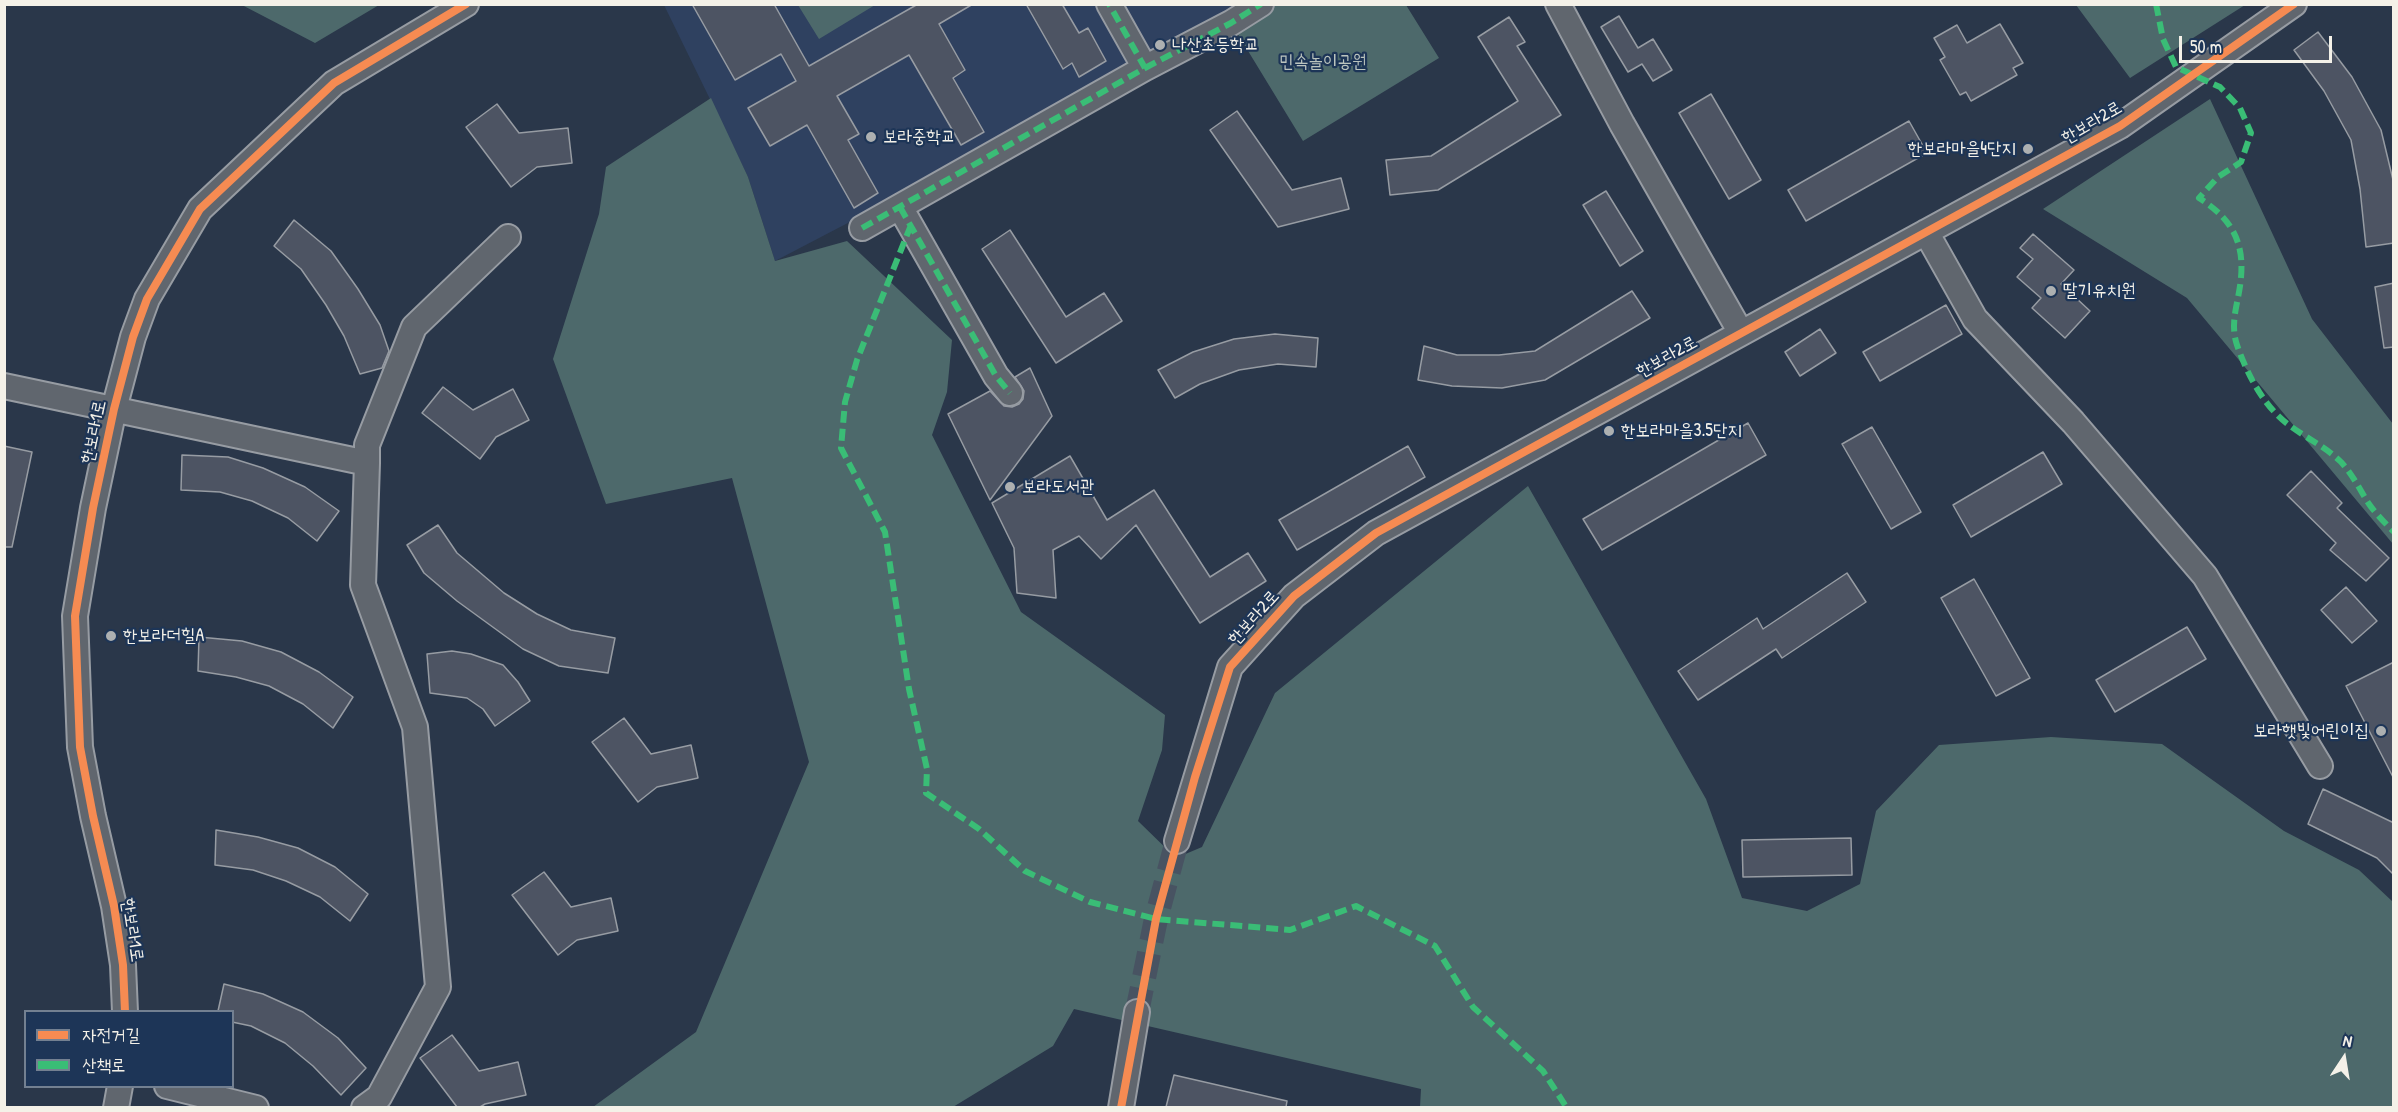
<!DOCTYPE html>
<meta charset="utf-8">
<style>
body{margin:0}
#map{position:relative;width:2398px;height:1112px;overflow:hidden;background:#2a374a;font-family:"Patrick Hand","Poor Story",sans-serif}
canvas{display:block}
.frame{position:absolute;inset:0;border:6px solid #f4f1e8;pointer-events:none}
.legend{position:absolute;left:24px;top:1010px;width:210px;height:78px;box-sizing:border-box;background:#1d3557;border:2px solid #738091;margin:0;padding:8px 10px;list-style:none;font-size:18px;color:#f4f1e8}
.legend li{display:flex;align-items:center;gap:12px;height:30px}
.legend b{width:30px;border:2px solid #738091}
.north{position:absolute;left:2314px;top:1028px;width:60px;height:60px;-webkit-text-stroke:4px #1d3557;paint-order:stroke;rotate:12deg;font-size:16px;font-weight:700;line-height:24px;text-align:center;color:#f4f1e8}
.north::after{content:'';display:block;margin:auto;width:21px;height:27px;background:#f4f1e8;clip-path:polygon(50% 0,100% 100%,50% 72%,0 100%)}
.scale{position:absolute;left:2179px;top:36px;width:153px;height:27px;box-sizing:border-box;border:3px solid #f4f1e8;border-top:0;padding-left:8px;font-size:18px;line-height:21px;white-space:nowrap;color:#f4f1e8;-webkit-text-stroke:4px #1d3557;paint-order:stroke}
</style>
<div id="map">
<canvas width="2398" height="1112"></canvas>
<div class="frame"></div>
<ul class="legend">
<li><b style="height:8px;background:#f68b52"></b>자전거길</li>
<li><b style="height:8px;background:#3abd76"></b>산책로</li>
</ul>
<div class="north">N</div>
<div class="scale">50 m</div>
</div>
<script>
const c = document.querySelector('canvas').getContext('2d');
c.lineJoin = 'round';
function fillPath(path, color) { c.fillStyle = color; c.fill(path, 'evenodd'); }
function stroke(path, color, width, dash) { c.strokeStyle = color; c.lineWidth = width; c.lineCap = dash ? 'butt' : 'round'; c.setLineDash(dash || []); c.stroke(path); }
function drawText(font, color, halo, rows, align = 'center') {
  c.font = font + ' "Patrick Hand","Poor Story",sans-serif'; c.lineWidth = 4.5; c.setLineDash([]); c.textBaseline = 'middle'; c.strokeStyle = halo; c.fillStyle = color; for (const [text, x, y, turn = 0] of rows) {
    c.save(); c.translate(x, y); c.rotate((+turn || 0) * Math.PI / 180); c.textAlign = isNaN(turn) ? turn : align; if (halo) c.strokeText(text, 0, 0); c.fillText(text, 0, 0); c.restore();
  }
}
fillPath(new Path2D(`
 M664 5H1261L1231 23 775 261 748 177Z`), '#2f4160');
fillPath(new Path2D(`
 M242 5H379L315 43Z
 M798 5H875L819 39Z
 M1261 5H1406L1439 58 1303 141 1231 23Z
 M2076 5H2245L2130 78Z
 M711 98 748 177 775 261 847 241 952 340 947 392 932 435 1021 612 1165 715 1162 750 1138 821 1176 858 1202 847 1275 693 1528 486 1706 799 1742 898 1807 911 1860 884 1876 811 1939 745 2051 737 2162 744 2284 831 2359 870 2393 902V1107H1420L1421 1089 1074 1009 1053 1046 953 1107H593L696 1032 809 762 732 478 606 504 553 359 599 214 606 167Z
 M2210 99 2312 319 2393 424V544L2187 298 2043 209Z`), '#4d696b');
const building = new Path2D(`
 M692 4H774L809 66 918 4H973L939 24 965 70 953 78 984 132 961 145 909 55 837 96 859 134 848 140 878 193 854 208 807 125 770 146 748 108 796 81 781 54 735 80Z
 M1026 4H1062L1079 33 1088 28 1106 61 1079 77 1072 63 1063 69Z
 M1619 16 1638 48 1653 39 1672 70 1653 81 1642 64 1628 72 1601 27Z
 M1509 17 1525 42 1517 46 1561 115 1438 190 1390 195 1386 160 1431 156 1518 101 1478 37Z
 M2000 24 2023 63 2013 68 2017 75 1971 101 1966 92 1960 95 1940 60 1945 57 1934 38 1957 25 1967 43Z
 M2318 32 2352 77 2381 130 2394 184V243L2366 247 2360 189 2351 140 2324 91 2294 50Z
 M1711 94 1761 180 1729 199 1679 113Z
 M497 104 519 133 568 128 572 163 537 167 511 187 466 127Z
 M1237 111 1292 190 1341 178 1349 209 1278 227 1210 130Z
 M1909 121 1927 153 1806 221 1788 190Z
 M1606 191 1643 251 1620 266 1583 205Z
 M294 220 331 251 358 289 380 325 389 351 382 368 360 374 344 336 326 305 301 269 274 246Z
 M1010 230 1066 317 1104 293 1122 321 1056 363 982 249Z
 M2033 234 2074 270 2061 284 2090 311 2065 338 2032 308 2041 298 2017 277 2033 259 2020 248Z
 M2394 283V347L2384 348 2375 287Z
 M1632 291 1650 318 1545 380 1502 388 1452 386 1418 380 1424 346 1457 355H1499L1535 351Z
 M1946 305 1962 334 1880 381 1863 352Z
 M1820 329 1836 353 1800 376 1785 352Z
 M1275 334 1318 338 1316 367 1278 364 1239 370 1200 384 1175 398 1158 370 1193 352 1234 339Z
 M1030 368 1052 416 990 500 948 414 990 391 1004 406 1012 407 1019 404 1023 399 1024 391 1015 377Z
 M443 387 473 410 513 389 529 420 496 437 480 459 422 413Z
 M1748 423 1766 455 1602 550 1583 519Z
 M1872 427 1921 512 1891 529 1842 444Z
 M4 446 32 452 12 547H4Z
 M1408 446 1425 477 1297 550 1279 520Z
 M2043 452 2062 484 1971 537 1953 505Z
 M182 455 228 457 263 468 305 487 339 511 317 541 288 518 252 501 220 492 181 490Z
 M1070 456 1107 520 1154 490 1210 577 1248 553 1266 581 1200 623 1136 525 1101 559 1079 536 1053 550 1056 598 1017 593 1014 548 992 503Z
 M2311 471 2342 503 2337 508 2389 558 2366 581 2330 550 2336 543 2287 495Z
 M438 525 457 553 504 593 537 614 571 630 615 638 608 673 559 666 523 649 457 601 424 573 407 545Z
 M1847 573 1866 602 1782 658 1776 649 1698 700 1678 671 1757 618 1763 629Z
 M1974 579 2030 678 1996 696 1941 598Z
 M2346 587 2377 621 2352 643 2321 610Z
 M2187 627 2206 659 2115 712 2096 680Z
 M199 637 242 641 281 652 319 672 353 697 333 728 303 704 269 686 236 677 198 671Z
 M452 651 471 654 503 665 518 682 530 701 495 726 483 709 467 698 430 693 427 654Z
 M2394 662V779L2346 686Z
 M624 718 651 754 691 745 698 778 657 787 638 802 592 742Z
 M2323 789 2394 823V875L2377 858 2308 824Z
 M216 830 258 837 298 848 335 867 368 894 350 921 320 897 286 881 253 870 215 865Z
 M1851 838 1852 875 1743 877 1742 840Z
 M544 872 571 907 611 898 618 931 577 940 558 955 512 895Z
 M224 984 263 994 303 1012 338 1038 366 1068 341 1095 313 1066 285 1043 251 1026 232 1022V1011H218Z
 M452 1035 479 1071 518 1062 526 1095 485 1104 480 1107H457L420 1058Z
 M1174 1075 1287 1101 1286 1107H1166Z`);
fillPath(building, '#4d5463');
stroke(building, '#979ca3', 1.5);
stroke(new Path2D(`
 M1137 1012 1156 919 1177 841`), '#485362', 24, [24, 12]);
const minor = new Path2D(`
 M1558 4 1622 124 1741 333
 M1145 68 1231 23 1261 4
 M900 207 996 376 1010 393
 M862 228 1145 68 1109 4
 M1926 232 1975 319 2073 422 2205 576 2320 766
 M4 386 367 463 363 585 415 727 438 987 379 1097 364 1108
 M367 463V445L414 327 508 237
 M1177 841 1230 667 1294 596 1376 533 2120 126 2294 4
 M125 1012 123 965 114 906 93 816 80 747 75 616 93 508 114 409 133 337 147 299 200 209 334 83 466 4
 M167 1086 256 1108
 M116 1108 120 1086
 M1121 1108 1137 1012`);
stroke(minor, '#979ca3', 28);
stroke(minor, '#60666e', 24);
stroke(new Path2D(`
 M2156 4 2163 39 2176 67 2220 87 2240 108 2251 133 2241 162 2218 177 2199 198C2234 220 2246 245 2240 286 2237 307 2230 324 2237 345 2247 374 2264 407 2289 425 2306 438 2326 447 2341 462 2353 475 2360 490 2369 504 2376 514 2385 523 2394 532
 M1145 68 1231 23 1261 4
 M900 207 996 376 1010 393
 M911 225 857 360 845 402 841 448 885 532 909 689 927 769 926 793 979 829 1025 871 1090 902 1156 919 1290 930 1356 906 1435 946 1473 1007 1543 1071 1567 1108
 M862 228 1145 68 1109 4`), '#3abd76', 6, [12, 6]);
stroke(new Path2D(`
 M125 1012 123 965 114 906 93 816 80 747 75 616 93 508 114 409 133 337 147 299 200 209 334 83 466 4
 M1121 1108 1156 919 1195 777 1230 667 1294 596 1376 533 2120 126 2294 4`), '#f68b52', 8);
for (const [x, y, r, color] of [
 [1160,45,6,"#adb0b1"],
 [871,137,6,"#adb0b1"],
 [2028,149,6,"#adb0b1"],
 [2051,291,6,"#adb0b1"],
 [1609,431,6,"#adb0b1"],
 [1010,487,6,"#adb0b1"],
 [111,636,6,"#adb0b1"],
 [2381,731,6,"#adb0b1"]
]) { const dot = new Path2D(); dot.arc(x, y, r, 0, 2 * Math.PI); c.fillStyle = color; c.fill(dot); stroke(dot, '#1d3557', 2); }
drawText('18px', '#f4f1e8', '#1d3557', [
 ["나산초등학교",1172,45],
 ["보라중학교",883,137],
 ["한보라마을4단지",2016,149,"right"],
 ["딸기유치원",2063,291],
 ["한보라마을3.5단지",1621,431],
 ["보라도서관",1022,487],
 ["한보라더힐A",123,636],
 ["보라햇빛어린이집",2369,731,"right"]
], 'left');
drawText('18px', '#bbc4be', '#1d3557', [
 ["민속놀이공원",1323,62]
]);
drawText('18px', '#f4f1e8', '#1d3557', [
 ["한보라2로",2092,123,-30],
 ["한보라2로",1667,357,-29],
 ["한보라1로",94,432,-78],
 ["한보라2로",1254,618,-48],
 ["한보라1로",132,930,81]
]);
</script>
